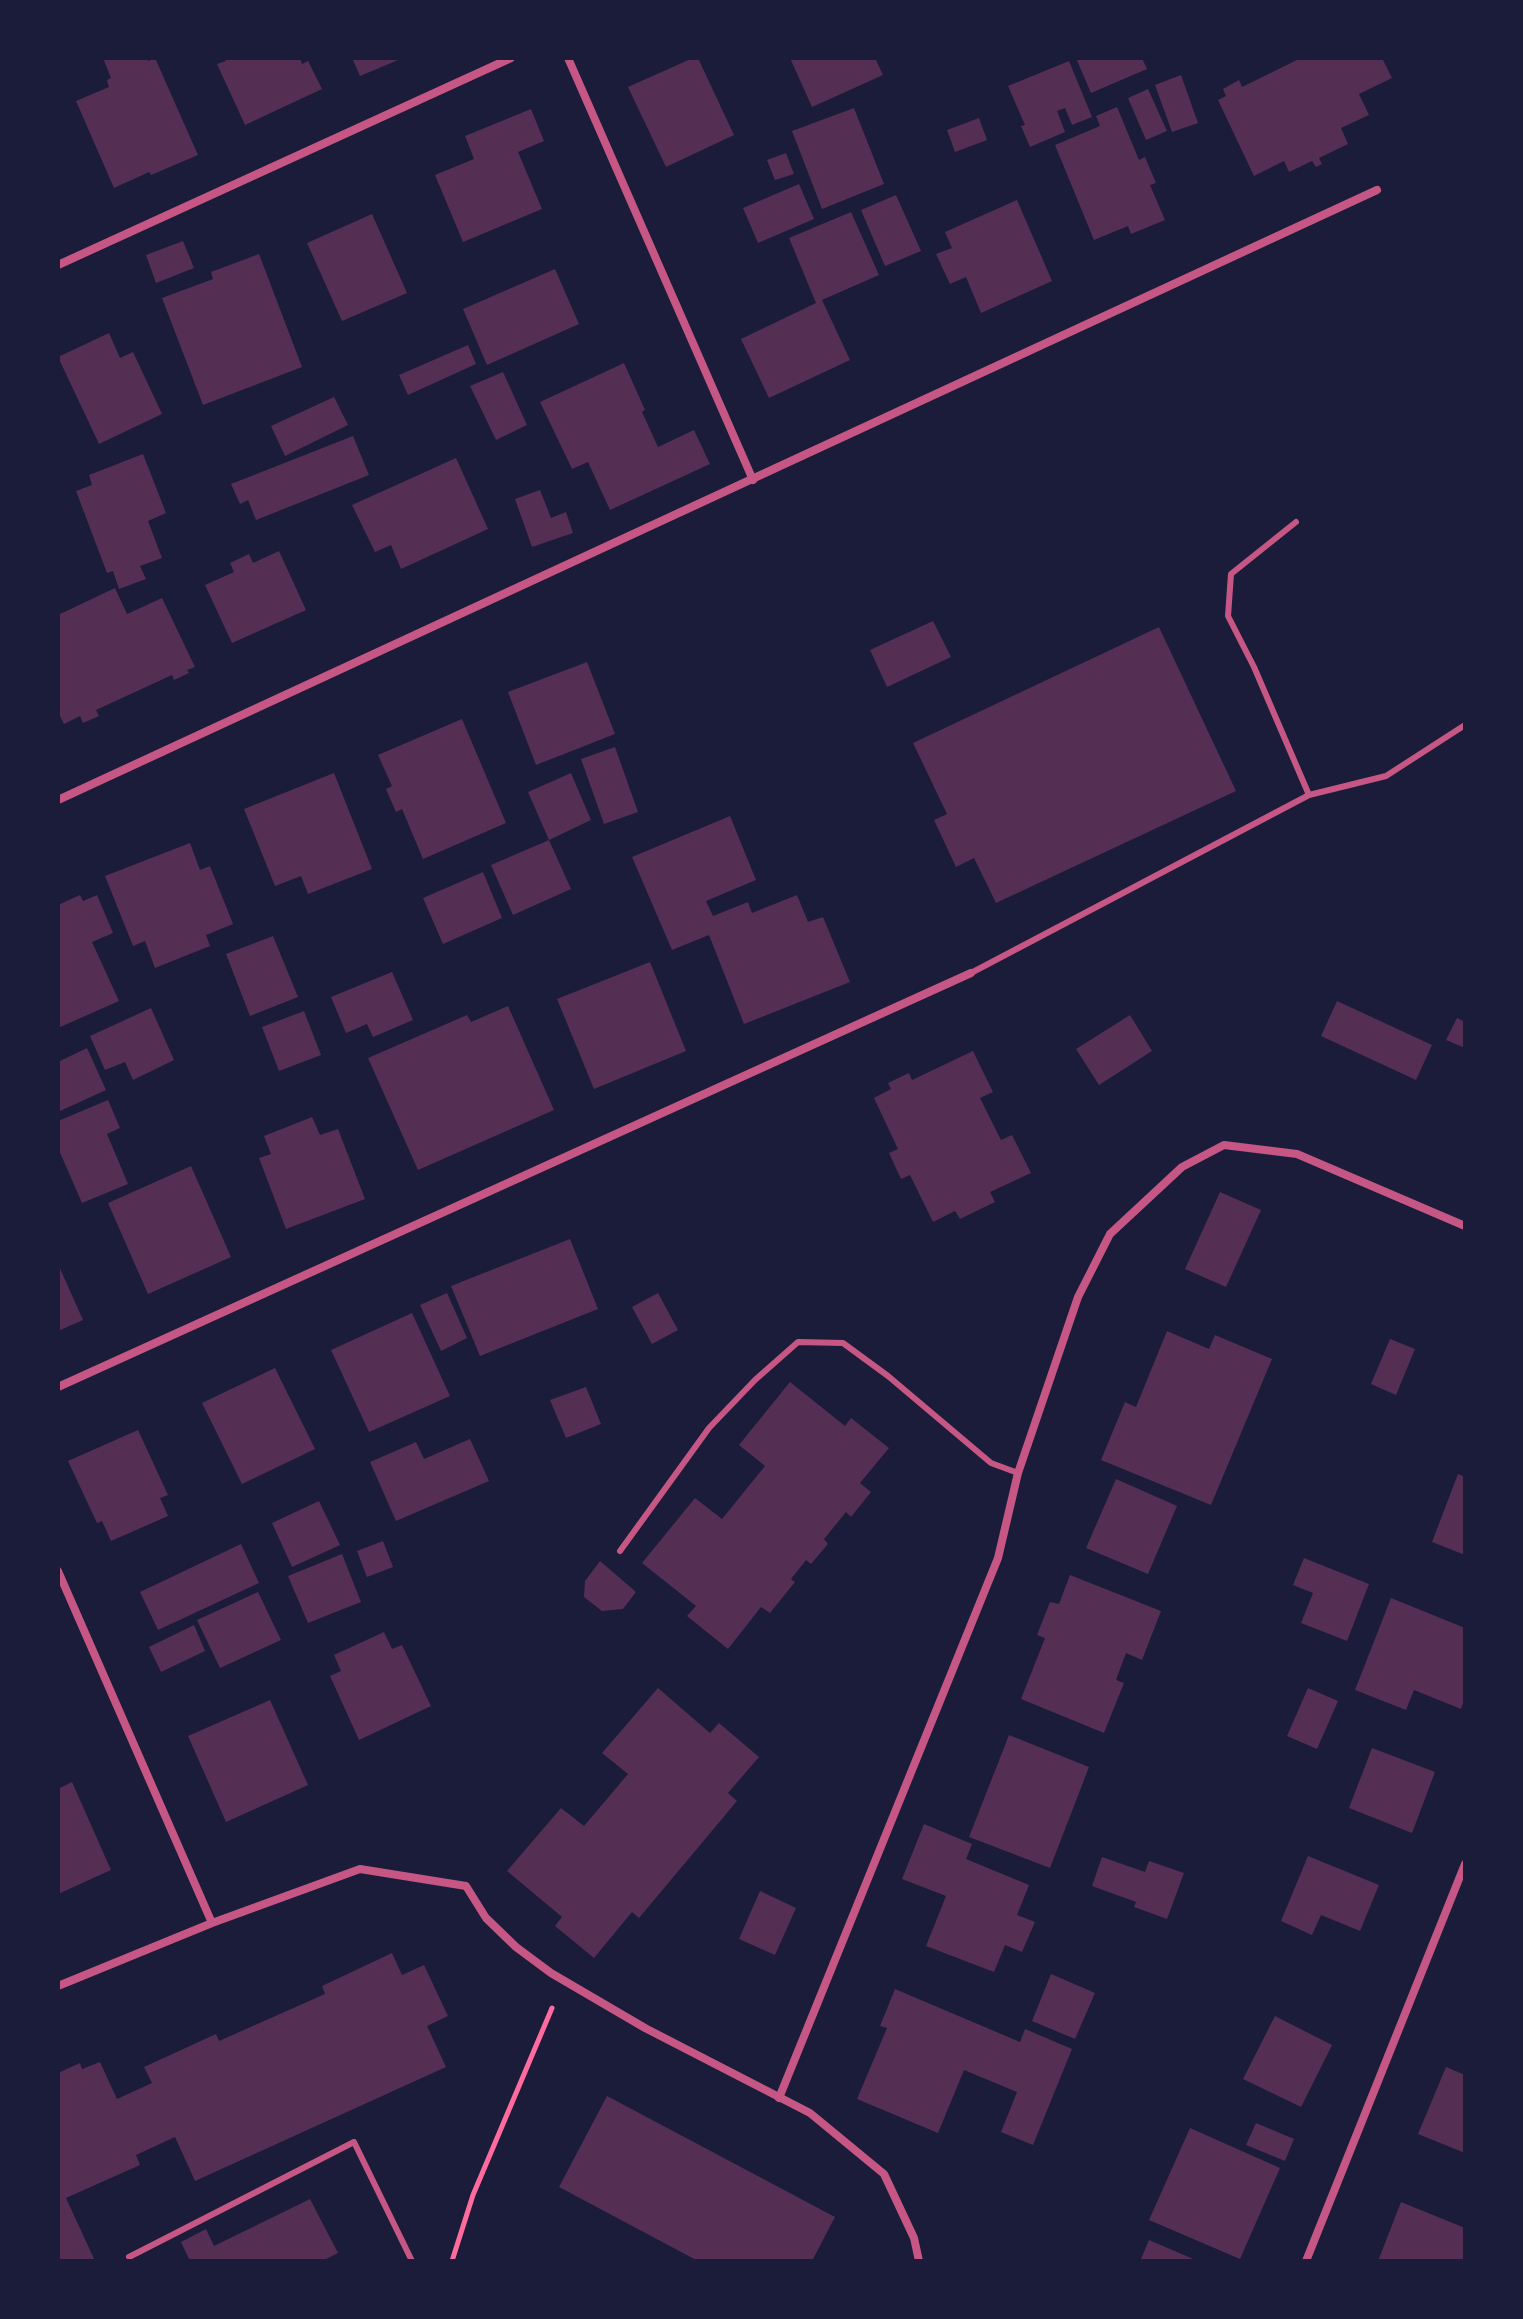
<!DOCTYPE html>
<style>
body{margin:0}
#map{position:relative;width:1523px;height:2319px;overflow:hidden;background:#1b1b3a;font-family:Manrope,sans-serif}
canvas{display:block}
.frame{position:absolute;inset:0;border:60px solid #1b1b3a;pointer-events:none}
</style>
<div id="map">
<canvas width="1523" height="2319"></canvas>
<div class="frame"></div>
</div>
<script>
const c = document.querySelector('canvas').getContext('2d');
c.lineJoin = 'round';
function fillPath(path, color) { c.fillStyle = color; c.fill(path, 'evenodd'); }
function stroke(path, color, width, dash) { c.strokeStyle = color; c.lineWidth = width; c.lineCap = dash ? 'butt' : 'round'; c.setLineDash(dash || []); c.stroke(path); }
fillPath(new Path2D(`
 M103 58H147L148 61 155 58 198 155 151 175 149 172 114 188 76 101 109 87 107 80 111 78Z
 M224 58H300L302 64 308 61 322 89 245 125 217 64 226 61Z
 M352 58H403L360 76Z
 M693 58H698L734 135 666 167 628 87Z
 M790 58H875L883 75 812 107Z
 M1076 58H1142L1147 69 1091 93Z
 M1301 58H1382L1392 78 1359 94 1369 115 1341 128 1348 144 1319 158 1322 164 1316 167 1312 161 1289 172 1284 161 1254 176 1218 100 1226 96 1223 89 1239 80 1242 87Z
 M1069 61 1092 117 1072 125 1065 108 1057 111 1065 132 1030 147 1021 126 1025 125 1008 86Z
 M1181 75 1198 123 1172 132 1155 85Z
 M1148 89 1167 131 1146 140 1128 98Z
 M1117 107 1139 160 1145 157 1156 183 1150 185 1165 220 1131 234 1128 226 1094 240 1055 145 1100 126 1096 116Z
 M854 108 884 184 822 209 792 131Z
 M531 109 544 141 518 152 542 209 463 242 435 175 474 159 465 136Z
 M979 118 987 140 955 152 947 130Z
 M786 153 794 174 775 180 767 160Z
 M799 184 814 219 758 243 743 208Z
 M896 195 921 251 885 266 861 210Z
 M1017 200 1052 281 981 313 966 277 950 284 936 254 952 248 945 232Z
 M851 212 879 275 822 300 850 360 769 398 741 339 816 303 789 238Z
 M372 214 407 293 342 321 307 243Z
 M183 241 194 268 156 283 146 255Z
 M259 254 302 367 203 405 162 298 213 279 211 272Z
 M555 269 579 324 487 365 463 309Z
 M109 333 120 358 133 352 162 414 99 444 58 357Z
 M468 345 476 364 408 395 399 375Z
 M624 363 645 410 642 412 658 447 694 430 710 464 610 510 588 462 572 469 540 402Z
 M503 372 527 425 496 440 470 386Z
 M334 397 348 425 285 456 271 426Z
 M353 436 369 475 256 520 248 500 240 504 231 484Z
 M143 454 166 513 148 521 162 558 140 566 146 579 119 589 113 571 107 573 76 491 92 485 89 475Z
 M456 458 488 529 401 569 391 545 375 552 352 505Z
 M540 490 551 518 566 512 573 533 532 547 515 499Z
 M279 551 306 610 232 643 205 585 234 572 230 563 249 554 253 563Z
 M115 588 127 614 162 598 195 667 187 670 189 673 174 680 172 675 96 710 99 716 83 723 80 716 64 724 58 712V615Z
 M933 621 951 657 887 687 870 650Z
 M1159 627 1236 791 996 903 974 858 956 867 934 820 947 814 913 743Z
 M587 662 615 734 536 765 508 692Z
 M462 719 506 823 423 859 402 809 396 812 386 789 392 786 378 755Z
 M615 747 638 812 604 824 581 759Z
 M334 773 372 869 308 894 301 876 275 886 244 809Z
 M571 773 591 820 549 840 528 792Z
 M730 816 756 880 706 901 713 916 748 902 752 913 797 895 808 922 823 917 850 982 744 1024 709 935 672 950 632 857Z
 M549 840 571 889 513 915 491 865Z
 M190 843 200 870 210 866 233 924 206 935 210 946 155 968 145 941 133 946 105 876Z
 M483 872 502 918 443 944 423 898Z
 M80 895 83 901 97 895 113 933 92 942 119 1001 58 1028V905Z
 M273 936 298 997 250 1016 226 954Z
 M650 962 686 1051 594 1089 557 999Z
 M392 972 413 1020 373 1037 367 1024 346 1033 331 997Z
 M1337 1001 1432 1045 1416 1080 1321 1036Z
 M508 1006 554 1110 418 1170 368 1058 467 1015 471 1022Z
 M151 1008 174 1060 133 1080 125 1062 105 1070 90 1036Z
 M304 1011 321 1055 279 1071 262 1027Z
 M1130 1015 1152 1051 1099 1085 1076 1049Z
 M1457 1018 1465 1022V1048L1446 1040Z
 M87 1048 106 1090 58 1112V1062Z
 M973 1051 993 1092 980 1098 1001 1140 1012 1135 1031 1173 990 1192 995 1202 960 1219 955 1211 933 1222 910 1175 901 1179 889 1153 898 1149 874 1098 891 1089 888 1083 909 1073 912 1080Z
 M108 1100 120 1128 107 1134 128 1184 82 1203 58 1148V1121Z
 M312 1117 320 1135 338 1129 365 1199 286 1229 259 1158 271 1154 264 1136Z
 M191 1166 231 1257 148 1294 108 1203Z
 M1220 1192 1261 1210 1226 1287 1185 1269Z
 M570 1239 598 1309 480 1356 451 1286Z
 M58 1264 83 1320 58 1331Z
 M447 1293 467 1338 441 1351 420 1305Z
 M658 1293 678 1330 652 1344 632 1307Z
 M412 1313 450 1396 369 1432 331 1350Z
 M1167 1331 1209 1349 1215 1335 1272 1359 1211 1505 1101 1460 1125 1402 1136 1407Z
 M1390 1339 1415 1349 1396 1395 1371 1384Z
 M275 1368 315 1449 242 1484 202 1403Z
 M790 1382 845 1426 851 1418 889 1448 860 1483 871 1492 851 1517 846 1512 824 1539 828 1544 811 1564 806 1560 791 1579 795 1582 770 1613 761 1607 728 1649 687 1616 696 1606 642 1563 695 1498 722 1519 765 1466 739 1445Z
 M586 1387 601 1424 566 1438 550 1400Z
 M138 1430 168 1495 160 1498 168 1516 111 1541 102 1521 97 1523 68 1461Z
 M470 1439 489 1481 396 1521 370 1462 416 1442 424 1459Z
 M1458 1474 1465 1477V1555L1432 1542Z
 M1116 1479 1177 1506 1148 1574 1086 1548Z
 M319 1501 340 1545 292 1567 272 1523Z
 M383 1541 393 1567 367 1577 357 1551Z
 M241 1544 259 1583 158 1630 140 1592Z
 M342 1554 361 1602 308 1623 288 1576Z
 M1304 1558 1369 1584 1347 1641 1301 1623 1313 1593 1293 1585Z
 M600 1561 636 1592 623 1609 602 1611 584 1597 585 1581Z
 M1070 1575 1161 1611 1142 1660 1126 1653 1116 1680 1124 1683 1104 1733 1021 1699 1045 1638 1037 1635 1050 1602 1059 1604Z
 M258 1592 281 1640 220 1668 197 1620Z
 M1391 1598 1465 1628V1697L1461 1709 1414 1690 1406 1710 1355 1690Z
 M194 1625 205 1651 161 1672 149 1647Z
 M384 1632 392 1649 402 1645 431 1706 359 1740 330 1676 341 1671 334 1655Z
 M658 1688 710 1733 719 1723 759 1757 728 1793 737 1801 639 1918 632 1912 594 1958 555 1926 562 1917 507 1871 561 1808 584 1826 628 1774 602 1753Z
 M1308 1688 1338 1701 1317 1749 1287 1736Z
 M270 1700 308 1785 226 1822 188 1736Z
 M1009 1735 1089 1767 1050 1868 969 1837Z
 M1372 1748 1435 1772 1412 1833 1349 1808Z
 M72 1782 111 1870 58 1894V1789Z
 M924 1824 972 1844 966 1859 1029 1885 1017 1915 1035 1922 1022 1952 1005 1945 994 1972 926 1946 946 1896 902 1879Z
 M1308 1856 1379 1885 1360 1931 1321 1915 1312 1935 1281 1921Z
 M1102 1857 1145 1872 1149 1861 1184 1873 1167 1919 1134 1907 1136 1902 1092 1886Z
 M760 1891 796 1908 775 1955 739 1939Z
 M392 1953 402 1975 424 1965 448 2016 427 2026 446 2067 195 2181 175 2137 136 2155 140 2165 66 2198 95 2261H58V2073L80 2063 82 2069 100 2062 117 2099 152 2083 144 2067 216 2034 219 2041 325 1994 322 1986Z
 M1051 1974 1095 1993 1075 2039 1032 2021Z
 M895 1989 1020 2042 1025 2029 1072 2049 1033 2145 1001 2132 1017 2092 964 2070 938 2133 857 2099 887 2028 880 2026Z
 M1275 2016 1332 2045 1301 2107 1243 2079Z
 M1446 2067 1465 2075V2153L1418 2134Z
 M607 2096 835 2217 812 2261H698L559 2187Z
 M1256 2123 1294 2139 1285 2161 1246 2145Z
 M1190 2128 1280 2168 1240 2259 1149 2220Z
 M310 2199 338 2253 322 2261H190L181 2242 206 2229 214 2246Z
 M1401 2202 1465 2228V2261H1378Z
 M1149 2240 1198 2261H1140Z`), '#542f53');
stroke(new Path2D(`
 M452 2261 473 2195 552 2008`), '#ff6b9d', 5);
stroke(new Path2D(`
 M1309 795 1386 776 1465 725
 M971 973 1309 795 1254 667 1228 616 1231 574 1296 522
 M620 1551 709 1428 755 1380 798 1342 843 1343 888 1376 991 1463 1018 1473
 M129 2257 354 2142 412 2261`), '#c65784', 6);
stroke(new Path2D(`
 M568 58 753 480
 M58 265 511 58
 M58 800 1377 190
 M58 1387 971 973
 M58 1571 212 1923
 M58 1986 212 1923 360 1869 466 1886 486 1918 516 1947 551 1973 645 2028 810 2113 884 2174 914 2238 919 2261
 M779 2098 998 1558 1018 1473 1078 1297 1110 1234 1182 1167 1224 1145 1297 1154 1465 1226
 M1306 2261 1465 1864`), '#c65784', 8);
</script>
